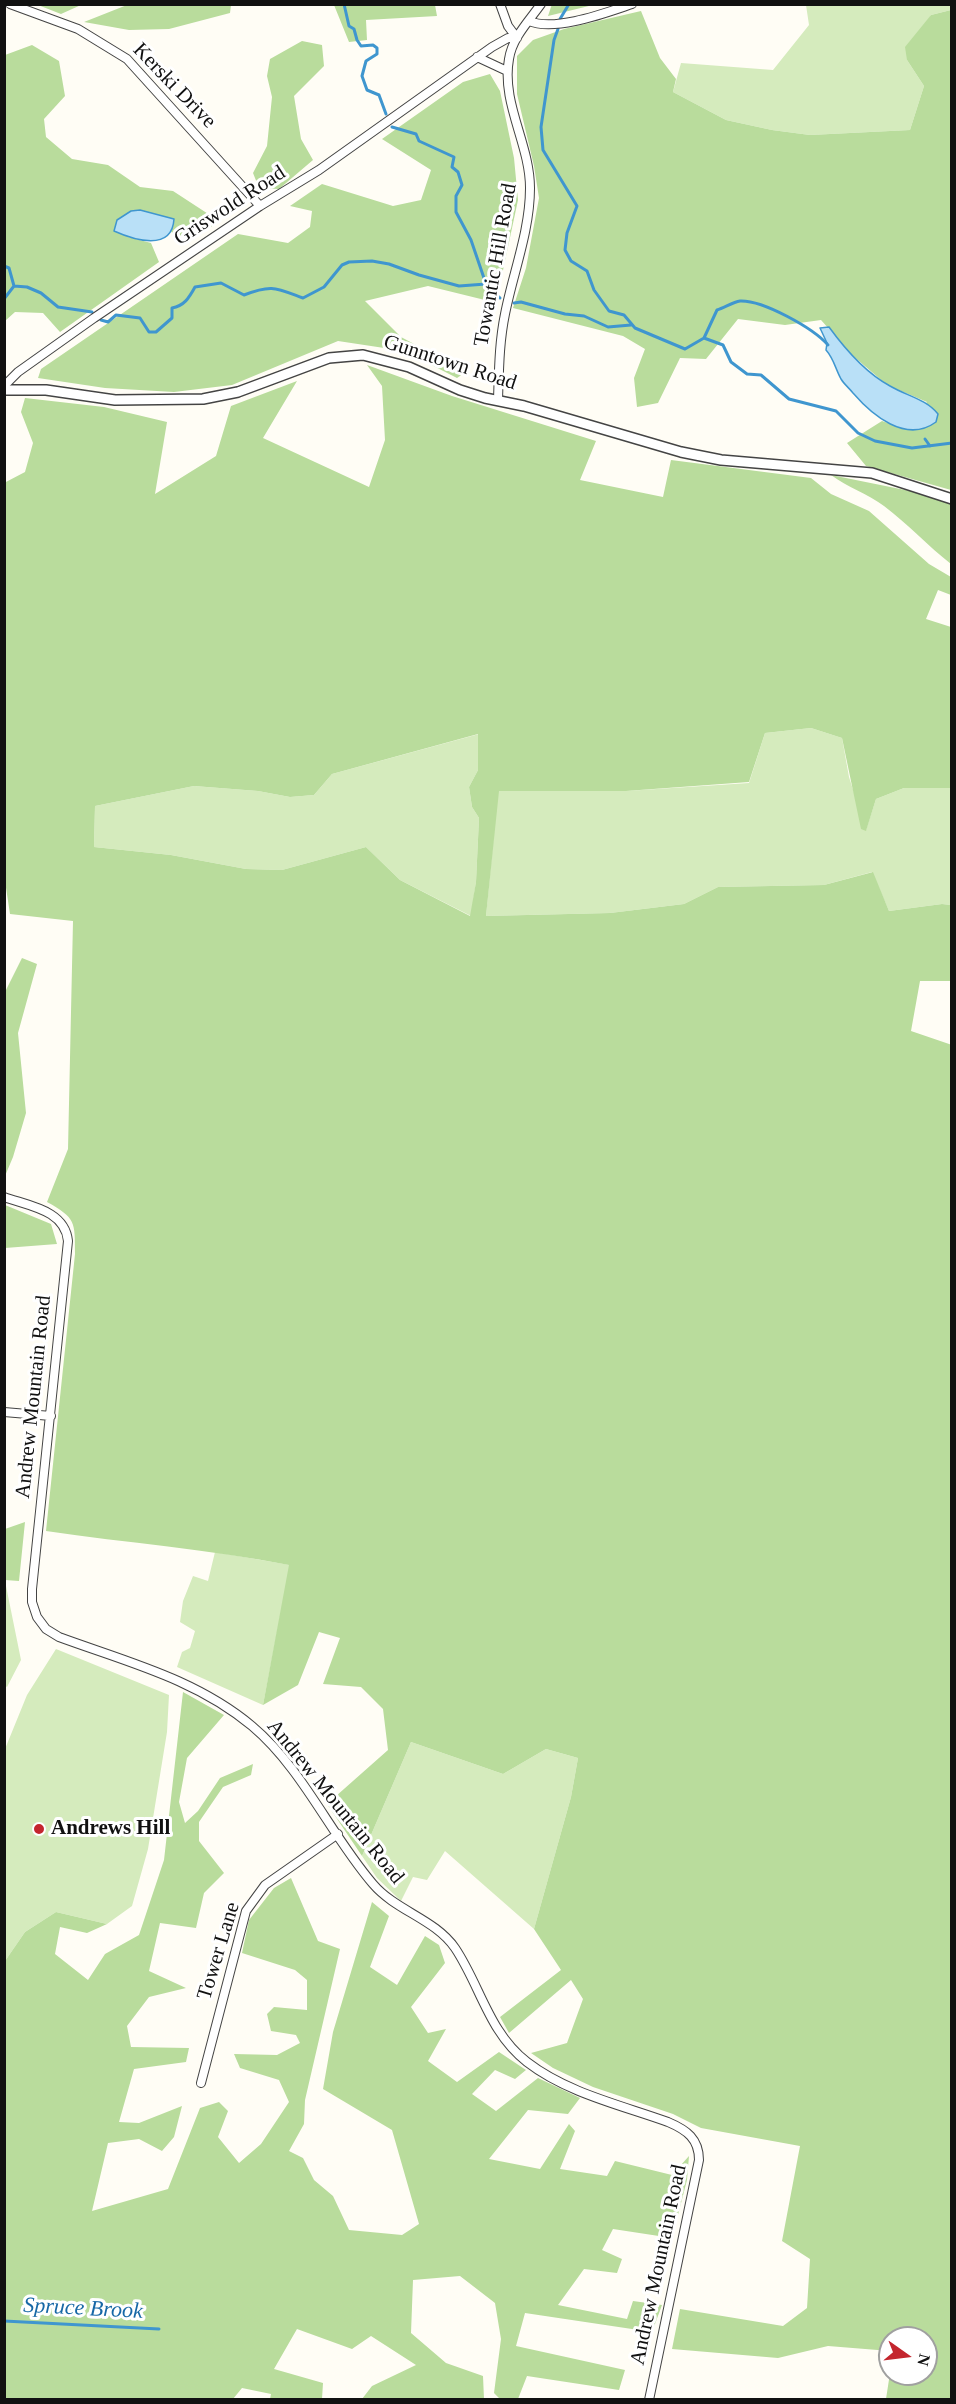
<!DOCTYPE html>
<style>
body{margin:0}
#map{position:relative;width:956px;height:2404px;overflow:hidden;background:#fffdf5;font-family:"Times New Roman",serif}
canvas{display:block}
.frame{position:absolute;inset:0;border:6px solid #111;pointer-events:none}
.north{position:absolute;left:878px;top:2326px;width:60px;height:60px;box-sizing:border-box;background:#fff;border:2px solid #a0a0a0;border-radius:50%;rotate:104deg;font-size:16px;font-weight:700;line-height:24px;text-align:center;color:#111}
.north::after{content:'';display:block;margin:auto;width:21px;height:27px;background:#c4262e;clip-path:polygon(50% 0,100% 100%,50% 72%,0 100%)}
</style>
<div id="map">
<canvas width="956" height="2404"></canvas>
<div class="frame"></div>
<div class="north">N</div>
</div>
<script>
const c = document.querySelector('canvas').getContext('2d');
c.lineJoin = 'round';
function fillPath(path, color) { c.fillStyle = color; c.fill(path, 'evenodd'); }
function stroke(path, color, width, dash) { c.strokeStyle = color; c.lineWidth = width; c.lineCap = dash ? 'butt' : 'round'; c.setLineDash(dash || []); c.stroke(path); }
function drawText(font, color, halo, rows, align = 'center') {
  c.font = font + ' "Times New Roman",serif'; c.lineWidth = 6; c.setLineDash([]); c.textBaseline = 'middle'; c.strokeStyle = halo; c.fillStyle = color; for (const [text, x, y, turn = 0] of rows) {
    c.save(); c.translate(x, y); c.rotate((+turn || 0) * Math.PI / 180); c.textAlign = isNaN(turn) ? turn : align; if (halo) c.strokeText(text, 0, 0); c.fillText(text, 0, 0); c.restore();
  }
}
fillPath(new Path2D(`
 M806 5H951V10L931 15 907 60 924 86 910 130 810 135 772 130 726 120 673 92 681 63 773 70 809 25Z
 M811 728 842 738 849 777 866 830 876 799 904 788H951V905L942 904 889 911 872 872 824 885 718 887 684 904 610 913 486 916 498 791H626L749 783 765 733Z
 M479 734 478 770 469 787 472 807 479 818 476 882 471 916 400 880 366 847 282 870 246 869 171 855 94 847 95 806 194 786 258 791 290 797 314 795 332 774Z
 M215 1552 290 1565 263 1705 177 1667 182 1652 190 1648 195 1631 180 1622 183 1601 193 1576 208 1581Z
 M5 1581 21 1660 7 1687 4 1685Z
 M56 1649 169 1695 167 1732 148 1849 132 1906 107 1924 56 1912 25 1932 5 1961V1749L27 1695Z
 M411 1742 503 1774 546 1749 578 1758 571 1797 534 1929 445 1851 427 1880 413 1877 401 1901 377 1878 362 1856Z`), '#d5ebbd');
fillPath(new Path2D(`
 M552 4H593V5L548 16Z
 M38 5H81L61 14Z
 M127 5V4L231 5 230 13 169 29 129 30 84 22Z
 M334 5H435L437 16 366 20 367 40 349 42Z
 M951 10V490L866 466 847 443 882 421 903 428 927 402 887 385 852 355 821 320 785 325 738 319 706 359 680 358 658 403 637 407 634 378 645 349 623 336 513 308 526 268 539 198 534 166 517 94V56L533 40 564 29 641 11 660 58 676 79 673 92 726 120 772 130 810 135 910 130 924 86 907 60 905 47 931 15Z
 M302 41 322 45 324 66 294 96 301 139 313 160 279 189 259 188 253 173 267 146 272 97 267 76 270 59Z
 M32 45 59 61 65 96 44 119 46 137 72 159 108 165 140 187 173 191 219 221 193 240 171 232 174 219 140 210 128 237 151 243 159 262 60 332 43 313 15 312 5 321V55Z
 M490 74 500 91 514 158 518 200 502 275 493 302 428 286 365 301 401 337 466 372 457 378 404 351 338 341 232 385 174 392 105 388 38 378 41 369 238 234 288 243 310 227 312 211 290 206 322 184 393 206 421 200 431 170 382 139 463 82Z
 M367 365 452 396 596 441 580 480 663 497 671 460 811 478 831 494 869 511 929 564 951 577V595L938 590 926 619 951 627V788H904L876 799 866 831 861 829 842 738 811 728 765 733 749 782 626 791H499L486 916 610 913 684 904 718 887 824 885 873 872 889 911 942 904 951 905V981H920L911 1031 952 1045 951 2399H886L890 2373 926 2374V2338H890V2351L828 2346 778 2358 672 2349 680 2309 783 2326 807 2308 810 2259 782 2241 800 2146 701 2128 673 2114 593 2087 553 2068 531 2053 567 2043 583 1999 571 1980 509 2033 500 2017 561 1970 534 1929 571 1797 578 1758 546 1749 503 1774 411 1742 362 1856 327 1804 388 1750 383 1709 361 1687 323 1684 340 1638 319 1632 298 1685 263 1705 289 1565C209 1549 127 1543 46 1531L75 1254C75 1222 76 1218 47 1202L68 1149 73 921 10 914 5 881 4 483 25 472 33 443 21 412 25 398 104 407 167 422 155 494 216 456 231 406 297 381 263 438 369 487 385 440 382 386ZM478 734V770L469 787 472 807 479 818 476 882 470 916 400 880 366 847 282 870 246 869 171 855 94 847 95 806 194 786 258 791 290 797 314 795 332 774Z
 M831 475 925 494 951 504V564C928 546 908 524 884 506 868 494 847 487 831 475Z
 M22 958 37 964 18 1033 26 1113 13 1157 5 1176V992Z
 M5 1205 51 1224 57 1244 5 1248Z
 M25 1522 19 1581 5 1580V1529Z
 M183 1692 224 1715 187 1758 179 1802 185 1823 198 1811 220 1778 253 1764 251 1775 223 1787 199 1822V1841L224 1873 204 1893 196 1928 160 1923 149 1971 186 1988 149 1997 127 2026 131 2047 189 2048 186 2062 134 2069 119 2122 139 2123 182 2106 174 2137 162 2151 139 2139 108 2143 92 2211 168 2189 200 2108 219 2102 228 2111 218 2137 239 2163 261 2144 289 2102 279 2080 240 2068 234 2054 277 2055 300 2043 296 2035 271 2031 267 2014 274 2007 307 2010V1980L295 1970 242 1953 249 1920 274 1888 291 1878 318 1941 340 1949 305 2100 304 2124 289 2151 303 2158 314 2180 333 2196 349 2230 402 2235 419 2224 392 2130 323 2089 333 2032 372 1902 389 1916 370 1967 397 1985 425 1936 439 1945 445 1963 411 2007 428 2033 446 2029 428 2061 457 2082 499 2052 526 2070 515 2079 495 2070 472 2094 496 2111 538 2078 580 2098 568 2114 528 2110 489 2159 540 2169 569 2124 575 2131 560 2169 607 2176 615 2161 672 2175 689 2156 687 2180 672 2238 613 2229 602 2250 622 2259 617 2273 584 2269 558 2305 627 2319 633 2301 662 2305 652 2332 525 2313 516 2346 625 2370 619 2390 527 2376 518 2399H500L494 2393 501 2339 495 2303 460 2276 413 2280 411 2333 446 2363 483 2376 484 2399H362L372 2386 416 2365 371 2336 352 2349 297 2329 274 2369 323 2383 322 2399H270L271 2394 242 2388 233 2399H5V1961L25 1932 56 1912 107 1924 87 1933 60 1927 55 1954 88 1980 105 1954 139 1935 164 1860Z`), '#b9dc9c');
const water = new Path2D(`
 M140 210 174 219C172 252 134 240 114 231L117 220 131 211Z
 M829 327C845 349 866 373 890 386 907 396 926 399 938 414L936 422C906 444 872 415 853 393 849 388 844 384 841 379 835 368 834 359 826 350L827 343 820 328Z`);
fillPath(water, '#b9e0f7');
stroke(water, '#3f96cf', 1.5);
stroke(new Path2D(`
 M344 4 349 26 354 29 357 40 361 46 373 45 377 48V54L366 61 362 76 367 90 379 95 386 114
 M560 19 569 4
 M558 29 554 40 541 127 543 150 577 206 567 233 565 250 571 261 587 271 594 290 609 311 624 315 635 328 685 349 704 338 717 310C724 308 733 302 740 301 763 300 813 328 828 345
 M392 127 416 134 419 141 454 157 452 167 458 172 462 185 456 196V212L471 240 486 284 500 298
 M4 266 9 268 14 286
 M4 299 14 286 27 287 41 293 58 307 92 312
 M514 303 521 302 565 314 584 316 608 327 631 325
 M101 320 108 322 116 315 140 318 149 332H156L172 318V308C184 306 189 298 195 287L221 283 244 295C272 284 276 288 303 298L324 287 342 265 349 262 372 261 389 264 419 275 459 286 486 284
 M704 338 723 345 731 362 747 374 761 375 789 399 836 411 858 433 875 441 912 448 952 443
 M925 439 930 446
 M4 2321 159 2329`), '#3f96cf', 3);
const minor = new Path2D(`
 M10 4 78 29 127 59 260 206
 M500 4 508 26 517 38
 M529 21C555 32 605 13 632 4
 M477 57 507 71
 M4 386 18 372 94 318 260 206 319 170 492 47 508 38H517
 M498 400C499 371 499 343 505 314 513 273 530 231 530 188 530 144 501 103 509 59 512 38 529 21 541 4
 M4 1197C29 1206 65 1210 68 1241L32 1589V1602L37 1617 46 1629 59 1637C127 1662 196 1679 252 1726 303 1769 330 1834 373 1884 396 1911 435 1919 455 1948 480 1985 489 2033 527 2062 567 2093 621 2105 668 2122 687 2130 699 2139 699 2160L649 2400
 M4 1412 51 1416
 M201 2083 246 1911 265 1885 338 1834`);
const tertiary = new Path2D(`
 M4 390H46L115 400 203 399 238 392 329 358 363 355 409 367 460 390 485 398 524 406 681 452 721 460 872 473 952 499`);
stroke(minor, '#444', 10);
stroke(tertiary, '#444', 12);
stroke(minor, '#fff', 8);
stroke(tertiary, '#fff', 9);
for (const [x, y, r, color] of [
 [39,1829,6,"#c4262e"]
]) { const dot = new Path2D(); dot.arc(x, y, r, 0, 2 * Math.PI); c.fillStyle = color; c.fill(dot); stroke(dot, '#fff', 2); }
drawText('21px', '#111', '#fff', [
 ["Kerski Drive",174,86,46],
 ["Griswold Road",230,206,-33],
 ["Towantic Hill Road",496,265,-80],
 ["Gunntown Road",450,363,18],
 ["Andrew Mountain Road",34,1397,-84],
 ["Andrew Mountain Road",335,1802,51],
 ["Tower Lane",219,1951,-73],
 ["Andrew Mountain Road",659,2265,-78]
]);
drawText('bold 21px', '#111', '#fff', [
 ["Andrews Hill",51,1829]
], 'left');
drawText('italic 22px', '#1768a6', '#fff', [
 ["Spruce Brook",83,2309,3]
]);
</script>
